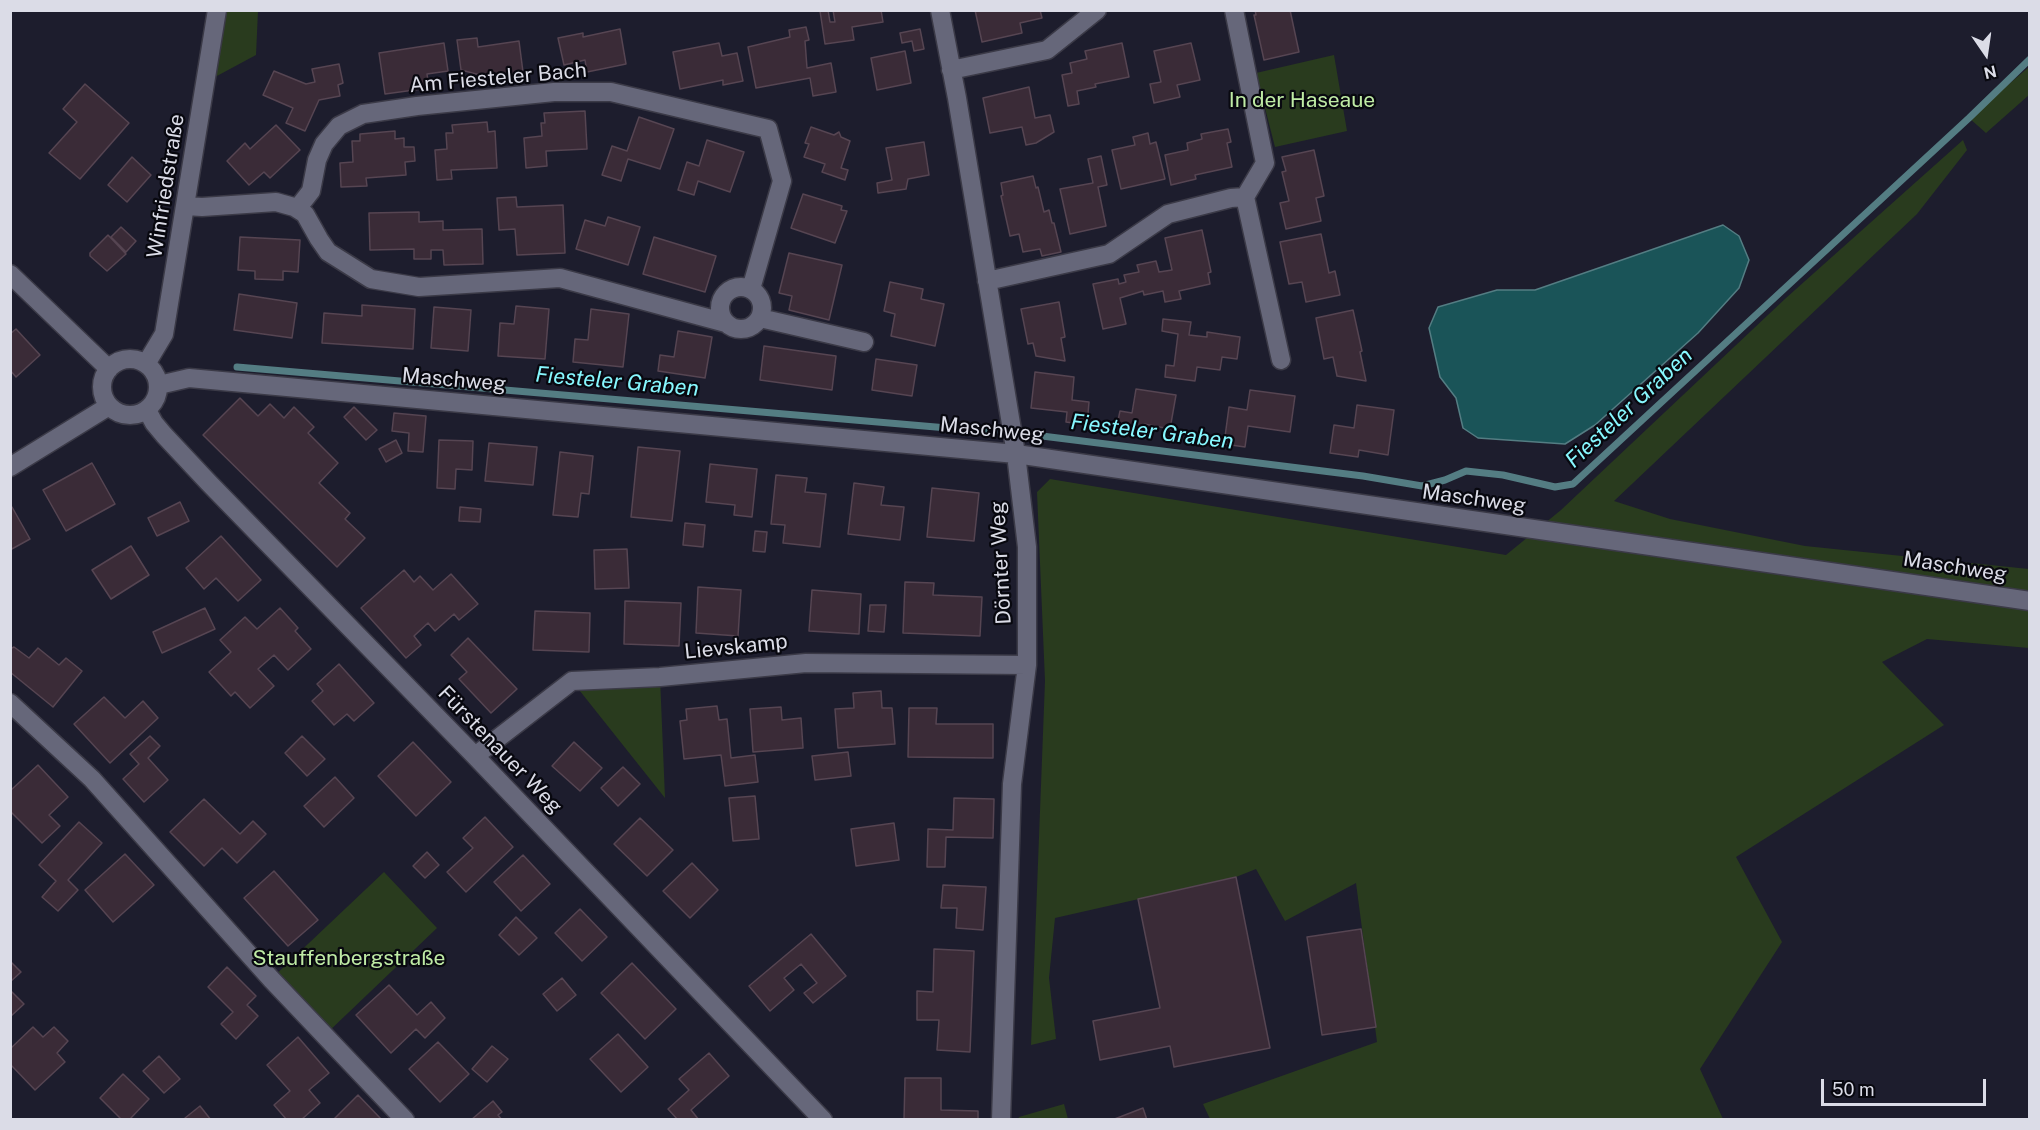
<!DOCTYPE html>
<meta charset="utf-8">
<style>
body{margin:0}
#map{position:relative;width:2040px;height:1130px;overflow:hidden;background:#1d1d2d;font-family:"Public Sans",sans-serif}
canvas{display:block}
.frame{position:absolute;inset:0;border:12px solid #dbdce7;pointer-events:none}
.north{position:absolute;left:1956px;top:24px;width:60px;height:60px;-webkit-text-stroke:4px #08080f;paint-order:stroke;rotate:167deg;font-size:16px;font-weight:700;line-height:24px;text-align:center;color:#dbdce7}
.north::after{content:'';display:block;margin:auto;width:21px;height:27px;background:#dbdce7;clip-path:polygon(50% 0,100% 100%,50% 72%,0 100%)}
.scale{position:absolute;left:1821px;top:1079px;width:165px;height:27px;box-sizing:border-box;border:3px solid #dbdce7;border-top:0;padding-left:8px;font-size:18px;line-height:21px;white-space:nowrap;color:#dbdce7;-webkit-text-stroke:4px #08080f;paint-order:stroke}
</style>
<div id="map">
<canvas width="2040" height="1130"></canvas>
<div class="frame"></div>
<div class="north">N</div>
<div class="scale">50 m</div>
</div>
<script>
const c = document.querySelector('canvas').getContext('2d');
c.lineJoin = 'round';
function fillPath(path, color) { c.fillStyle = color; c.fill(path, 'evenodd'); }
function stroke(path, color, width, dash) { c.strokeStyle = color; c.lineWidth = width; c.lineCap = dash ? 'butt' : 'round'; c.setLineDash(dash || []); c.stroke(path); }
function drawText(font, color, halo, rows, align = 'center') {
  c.font = font + ' "Public Sans",sans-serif'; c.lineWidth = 4.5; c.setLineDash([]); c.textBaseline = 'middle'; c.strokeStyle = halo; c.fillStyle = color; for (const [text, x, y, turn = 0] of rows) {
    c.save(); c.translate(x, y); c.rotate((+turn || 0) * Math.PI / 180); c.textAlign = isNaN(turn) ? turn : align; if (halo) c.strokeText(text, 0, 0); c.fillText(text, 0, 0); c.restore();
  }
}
fillPath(new Path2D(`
 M226 11H258L256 55 215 77Z
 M1334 55 1347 131 1275 147 1256 73Z
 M2029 67V95L1986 133 1969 118Z
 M1963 140 1967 150 1917 214 1614 501 1670 519 1805 546 2029 569V648L1927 639 1882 662 1944 725 1736 857 1782 942 1700 1069 1723 1119H1210L1203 1104 1377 1042 1356 883 1285 921 1256 869 1236 877 1055 918 1049 978 1056 1039 1031 1045 1045 681 1037 492 1050 479 1506 555 1561 510 1786 298Z
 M660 677 665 798 572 681Z
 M384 872 437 928 325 1035 271 979Z
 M1064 1104 1068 1119H1018L1019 1117Z`), '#293b1e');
const water = new Path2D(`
 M1723 225 1739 236 1749 260 1739 288 1698 333 1595 425 1565 444 1478 438 1463 428 1456 398 1440 377 1429 328 1438 307 1497 290H1535Z`);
fillPath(water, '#1a5458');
stroke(water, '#547d83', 1.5);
stroke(new Path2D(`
 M237 367 994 432
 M1034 435 1363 476 1422 486 1445 480 1466 471 1503 475 1555 487 1573 484 1969 118 2030 59`), '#547d83', 7);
const building = new Path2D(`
 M828 10 830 22H835L833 10H881L883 22 852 27 854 40 825 44 820 11Z
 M975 10H1040L1042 18 1020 23 1022 33 982 42Z
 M1255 10H1290L1299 52 1264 60 1254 15H1256Z
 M806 27 809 40 805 41 807 68 831 63 836 92 813 96 810 78 756 88 748 47 790 37 789 30Z
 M620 29 626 64 587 72 585 60 564 65 558 38 583 33V37Z
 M920 29 924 49 914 51 912 41 902 43 900 33Z
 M477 38 478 47 519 41 523 72 481 79 480 75 461 70 457 40Z
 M444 43 448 71 427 74 429 88 385 94 379 53Z
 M719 43 722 56 737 53 743 81 723 85V80L680 89 673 52Z
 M1122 43 1129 77 1095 84 1096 87 1077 91 1079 104 1068 106 1062 75 1072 73 1070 63 1087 59 1085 51Z
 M1191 43 1200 80 1177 85 1180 97 1154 103 1150 84 1161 82 1154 51Z
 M905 51 911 83 877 90 871 58Z
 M339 64 343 83 338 85 340 96 319 100 305 131 286 123 293 108 263 95 274 71 306 84 315 82 312 69Z
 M85 84 129 123 80 179 49 153 77 122 63 109Z
 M1029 87 1035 118 1050 115 1054 132 1036 143 1026 145 1022 127 990 133 983 98Z
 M585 111 587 149 546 151 547 166 526 168 524 138 542 136 541 123H545L544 113Z
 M639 117 674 129 660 169 628 159 621 181 602 175 612 146 627 151Z
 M487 122 488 132 495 131 497 168 451 170 452 179 437 180 435 150 447 149 446 133H453L452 125Z
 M276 125 300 150 270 178 264 172 249 185 227 161 245 143 250 149Z
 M811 127 834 135 839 132 841 137 850 141 841 168 848 170 845 180 822 172 825 164 804 157 809 144 805 143Z
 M1228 129 1231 142 1227 143 1232 167 1195 175 1196 179 1171 185 1165 155 1188 150 1187 143 1202 139 1201 134Z
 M395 131V139L404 138V147H414L415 161 405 162 406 175 366 178 367 186 341 187 340 163 353 162 352 141H360V134Z
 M1148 133 1150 144 1156 142 1165 179 1121 189 1112 150 1135 145 1133 137Z
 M707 140 744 152 730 192 698 181 694 195 678 190 687 162 699 166Z
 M924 142 929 175 908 179 906 189 878 193 877 183 892 180 886 148Z
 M1314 150 1324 196 1316 198 1321 221 1286 229 1280 203 1289 201 1282 172 1286 171 1282 157Z
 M1101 156 1107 185 1098 187 1106 226 1070 234 1060 189 1093 183 1088 159Z
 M132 157 151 175 127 202 108 185Z
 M1033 176 1036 188 1038 187 1044 212 1049 210 1052 223H1054L1061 252 1042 256 1040 249 1023 252 1019 234 1010 236 1001 196 1003 195 1001 183Z
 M803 194 842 206 841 210 847 211 835 243 791 228Z
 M516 197 517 207 563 205 565 253 517 255 515 229 499 230 497 198Z
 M419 212V222L443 221V230L482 229 483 264 444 265 443 250H431V259H414V249L370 250 369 213Z
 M608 217 640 227 628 265 576 249 585 220 605 226Z
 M121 227 136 241 126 252 111 237Z
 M1202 230 1211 272 1208 273 1210 284 1179 291 1181 299 1165 302 1163 291 1144 295 1143 291 1120 298 1126 324 1103 329 1093 284 1118 279 1119 284 1126 282 1124 275 1139 272 1137 265 1156 261 1159 272 1172 270 1165 238Z
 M1321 234 1329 273 1335 271 1340 295 1306 302 1302 282 1289 284 1280 242Z
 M108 235 126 254 107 271 90 256V253Z
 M240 237 300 240 298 272 283 271V280L255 279V271L238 270Z
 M654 237 716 256 705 292 643 274Z
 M789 253 842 265 829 320 789 310 792 296 779 293Z
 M890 282 923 289 921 299 944 304 935 346 891 336 895 314 884 311Z
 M239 294 297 303 292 338 234 330Z
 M1059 302 1065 337 1061 338 1065 361 1036 356 1033 343 1028 344 1021 309Z
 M362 305 415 309 413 349 322 343 324 313 362 316Z
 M516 306 549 309 545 359 498 356 500 323 514 324Z
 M434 307 471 310 468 351 431 348Z
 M591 309 629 314 623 367 573 362 575 339 588 340Z
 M1353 310 1362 351 1360 352 1366 381 1337 376 1333 357 1324 359 1316 318Z
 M1163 319 1191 322 1189 335 1207 337V332L1240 337 1237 359 1222 357 1220 370 1197 367 1195 381 1165 377 1166 365 1174 366 1178 334 1162 331Z
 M16 329 40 355 16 377 10 370V334Z
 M678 331 712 337 705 378 658 371 660 355 674 357Z
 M764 346 836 356 832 390 760 380Z
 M876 359 917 365 912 396 872 390Z
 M1035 372 1074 377 1072 400 1089 402 1087 425 1066 422 1067 412 1031 408Z
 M1136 389 1176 395 1170 429 1144 424 1143 434 1116 430 1120 411 1132 413Z
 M1250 390 1295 396 1290 432 1248 426 1245 447 1224 444 1229 407 1247 410Z
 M240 398 258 416 270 404 284 418 294 407 314 427 308 433 338 463 319 483 350 513 345 519 365 538 337 567 203 435Z
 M1357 405 1394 410 1388 455 1359 450 1358 457 1330 453 1334 425 1354 428Z
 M354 407 377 430 366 440 344 417Z
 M394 413 426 416 423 452 408 451 409 433 392 431Z
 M396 440 402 453 386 462 379 449Z
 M439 440 473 441 472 470 456 469 455 489 437 488Z
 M489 443 537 447 533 485 485 481Z
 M638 447 680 451 672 521 631 517Z
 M560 452 593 456 589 494 581 493 578 517 553 515Z
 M92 463 115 504 66 531 43 490Z
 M710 464 757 469 752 517 734 515 735 505 706 502Z
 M776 475 807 478 805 492 826 494 820 547 783 543 785 525 771 524Z
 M854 483 884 487 881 505 904 507 900 540 848 534Z
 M932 488 979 493 974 541 927 537Z
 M180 502 189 521 157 536 148 518Z
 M12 507 30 539 10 550V508Z
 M460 507 481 509 480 522 459 521Z
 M685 523 705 525 703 547 683 545Z
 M755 531 767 532 765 552 753 551Z
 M221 536 261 580 238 601 216 578 204 589 186 568Z
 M131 546 149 575 111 599 92 570Z
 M627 549 629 588 595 589 594 550Z
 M404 570 414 582 420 576 433 590 451 574 478 604 459 620 454 614 435 631 428 623 414 636 421 645 406 658 361 608Z
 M905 582 934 583 933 595 982 597 980 636 903 633Z
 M698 587 741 590 738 636 696 633Z
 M812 590 861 594 859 634 809 631Z
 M625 601 681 603 679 646 624 644Z
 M870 605H886L884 632 868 631Z
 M205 608 215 629 162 653 153 632Z
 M280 608 298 628 295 631 311 649 288 670 274 655 258 669 274 686 250 708 235 692 231 696 209 672 231 652 220 640 245 617 257 629Z
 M535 611 590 613 589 652 533 650Z
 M468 638 517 689 491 713 459 679 467 672 451 655Z
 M14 647 29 658 38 648 59 665 66 658 82 671 53 707 10 672V649Z
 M339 664 374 703 354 721 347 714 334 725 312 701 323 691 317 684Z
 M881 691 882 708H892L895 744 838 748 835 709 854 708 853 693Z
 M104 697 125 718 143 701 158 718 110 763 74 724Z
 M717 706 719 720 727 719 731 758 755 755 758 782 725 786 721 755 684 759 680 721 687 720 686 709Z
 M781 707 782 720 801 718 803 748 753 752 750 709Z
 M909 708H937L936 724H993V758L908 757Z
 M150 736 160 746 148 758 168 780 144 802 123 779 139 764 130 754Z
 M302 736 325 759 307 776 285 753Z
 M413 742 451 782 416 816 378 776Z
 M574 742 602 768 580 791 552 766Z
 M848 752 851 776 815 780 812 756Z
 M38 765 68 797 49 815 60 826 42 843 10 811V791Z
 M623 767 640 784 618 806 601 788Z
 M335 777 354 798 324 827 304 806Z
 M755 796 759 839 733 841 729 798Z
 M954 798 994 799 993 838 946 837 945 867H927L928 829 953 830Z
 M204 799 240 834 253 821 266 834 237 863 222 848 204 866 170 832Z
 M485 817 513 847 466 892 447 872 473 848 463 838Z
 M640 818 673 850 647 876 614 844Z
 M79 822 102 843 68 880 78 890 58 911 42 897 56 881 39 865Z
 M894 823 899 860 856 866 851 829Z
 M427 852 439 865 425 878 413 866Z
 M125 854 154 885 113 922 85 890Z
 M523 855 550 884 521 911 494 882Z
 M692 863 718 890 690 918 663 891Z
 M274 871 318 920 288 946 244 898Z
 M1236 877 1270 1048 1174 1067 1170 1046 1100 1060 1093 1021 1160 1008 1138 899Z
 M943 885 986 887 983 930 956 928 957 908H941Z
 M580 909 607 937 582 961 555 933Z
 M516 917 537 938 519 955 499 935Z
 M1361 929 1376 1027 1322 1035 1307 937Z
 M811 934 846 976 813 1003 804 993 817 983 801 964 784 978 794 990 770 1011 749 986Z
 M934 949 974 951 970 1052 937 1050 939 1020H917V991L933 992Z
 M10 961 21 972 10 982Z
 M632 963 676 1009 645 1039 601 993Z
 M227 967 256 996 247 1005 258 1016 236 1039 221 1024 233 1012 208 987Z
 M562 978 576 995 557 1011 543 994Z
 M389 985 417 1015 431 1002 445 1018 425 1038 416 1029 391 1053 356 1015Z
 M10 990 24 1004 10 1017Z
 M33 1027 43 1037 54 1027 68 1041 57 1053 65 1062 35 1090 10 1064V1049Z
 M618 1034 648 1067 621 1092 590 1059Z
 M298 1037 329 1073 309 1090 320 1103 301 1120H287L274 1105 290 1091 267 1065Z
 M438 1042 469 1074 440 1102 409 1069Z
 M492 1046 508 1059 487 1082 472 1069Z
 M709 1053 729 1076 691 1110 699 1120H678L668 1109 689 1090 679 1079Z
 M159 1056 180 1079 164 1093 143 1071Z
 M123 1074 149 1099 129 1120H122L100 1098Z
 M905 1078H941V1110L978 1111V1120H904Z
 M358 1095 382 1120H333Z
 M493 1101 502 1112 498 1115 502 1120H471Z
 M200 1106 211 1120H187L185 1118Z
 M1143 1108 1147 1120H1112Z`);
fillPath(building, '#3a2b37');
stroke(building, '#564552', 1.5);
const street = new Path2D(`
 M940 10 957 98 1016 454 1027 547V665L1012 784 1001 1120
 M1234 10 1265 163 1245 197
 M951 70 1047 50 1097 10
 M1245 197 1281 360
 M185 206 202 207 276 202 294 207 305 214 319 239 328 252 371 279 419 287 560 278 726 323
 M297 209 311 191 317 160 324 144 339 126 363 114 417 106 554 92H611L768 129 782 181 751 289
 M10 274 109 369
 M987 281 1109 254 1168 214 1231 198 1245 197
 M720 308a21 21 0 1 1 42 0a21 21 0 1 1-42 0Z
 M760 318 864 342
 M102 387a28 28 0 1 1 56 0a28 28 0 1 1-56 0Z
 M146 364 164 334 217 10
 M159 385 189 378 1016 454 2030 601
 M147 410 154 423 164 435 208 482 475 756 823 1120
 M10 467 109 406
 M10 703 92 779 271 979 405 1120
 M475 756 572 681 660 677 806 663 1027 665`);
stroke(street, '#3b3a47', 21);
stroke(street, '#66677a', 18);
drawText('21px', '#dbdce7', '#08080f', [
 ["Am Fiesteler Bach",498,78,-5],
 ["Winfriedstraße",166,186,-81],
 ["Maschweg",454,380,5],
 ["Maschweg",992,430,6],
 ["Maschweg",1474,499,8],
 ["Dörnter Weg",1001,563,-93],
 ["Maschweg",1955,567,9],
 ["Lievskamp",736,647,-6],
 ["Fürstenauer Weg",500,750,46]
]);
drawText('21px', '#bfeba5', '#08080f', [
 ["In der Haseaue",1302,101],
 ["Stauffenbergstraße",349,959]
]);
drawText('italic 22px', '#87f8ff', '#08080f', [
 ["Fiesteler Graben",617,382,5],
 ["Fiesteler Graben",1629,408,-43],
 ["Fiesteler Graben",1152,432,7]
]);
</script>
